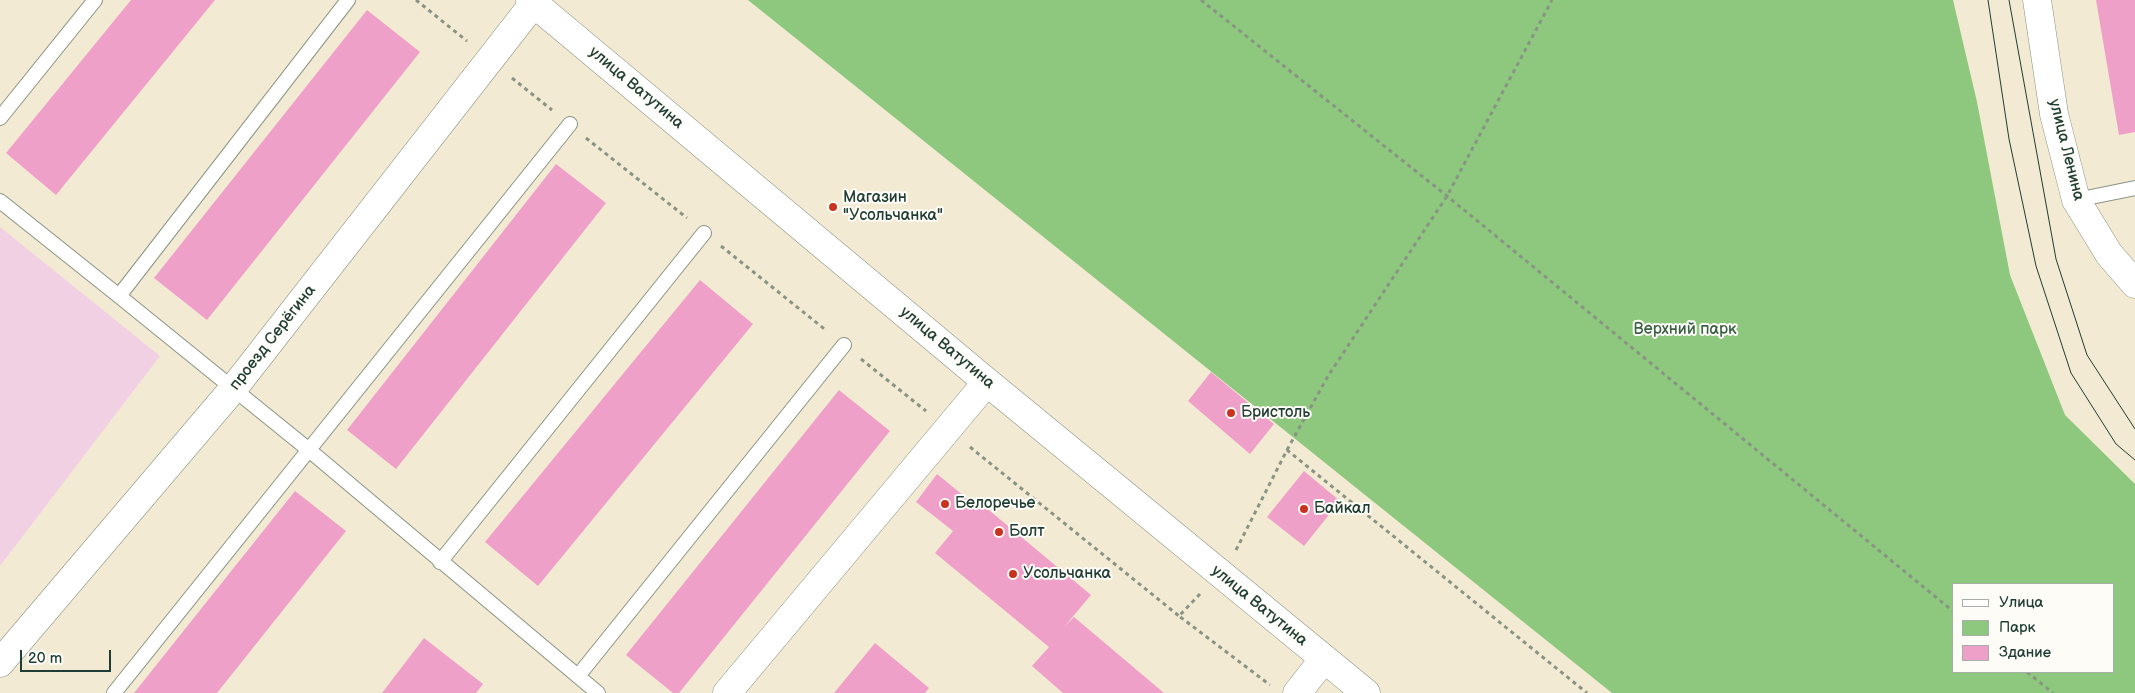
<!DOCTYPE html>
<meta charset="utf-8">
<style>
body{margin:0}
#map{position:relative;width:2135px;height:693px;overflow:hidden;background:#f3ead3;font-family:"Balsamiq Sans",sans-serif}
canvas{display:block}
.legend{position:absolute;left:1952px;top:583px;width:162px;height:90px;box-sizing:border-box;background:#fdfcf7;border:1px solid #a4b0a9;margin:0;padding:6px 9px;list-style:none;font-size:15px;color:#1f3d34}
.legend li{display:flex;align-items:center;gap:10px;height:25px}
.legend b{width:25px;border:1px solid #a4b0a9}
.scale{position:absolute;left:20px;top:650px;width:91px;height:22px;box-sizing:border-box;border:2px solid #1f3d34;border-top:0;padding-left:6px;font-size:15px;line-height:18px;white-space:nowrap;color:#1f3d34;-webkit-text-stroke:4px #fdfcf7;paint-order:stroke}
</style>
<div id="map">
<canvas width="2135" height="693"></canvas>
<ul class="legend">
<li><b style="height:6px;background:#fff"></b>Улица</li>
<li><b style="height:14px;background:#8dc87e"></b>Парк</li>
<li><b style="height:14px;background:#efa0c9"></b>Здание</li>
</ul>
<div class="scale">20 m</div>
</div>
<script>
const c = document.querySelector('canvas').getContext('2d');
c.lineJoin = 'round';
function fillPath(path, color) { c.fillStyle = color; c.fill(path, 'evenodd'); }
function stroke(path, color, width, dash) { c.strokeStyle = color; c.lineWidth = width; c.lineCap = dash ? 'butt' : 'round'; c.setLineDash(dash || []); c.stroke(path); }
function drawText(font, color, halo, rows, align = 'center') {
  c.font = font + ' "Balsamiq Sans",sans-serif'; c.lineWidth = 4; c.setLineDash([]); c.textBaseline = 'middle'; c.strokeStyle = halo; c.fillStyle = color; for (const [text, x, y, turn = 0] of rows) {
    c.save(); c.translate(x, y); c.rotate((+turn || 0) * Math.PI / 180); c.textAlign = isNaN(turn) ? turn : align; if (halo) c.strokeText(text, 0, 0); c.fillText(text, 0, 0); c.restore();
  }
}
fillPath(new Path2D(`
 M0 227 160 356 0 566Z`), '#f1d0e4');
fillPath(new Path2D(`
 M748 0H1953L1977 102 2010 275 2065 415 2135 484V693H1612ZM1954 584H2114V672H1954Z`), '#8dc87e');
fillPath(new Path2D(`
 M131 0H215L56 195 6 153Z
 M2096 0H2135V132L2119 135Z
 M367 10 420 52 207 320 154 278Z
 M556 164 606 203 396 469 347 430Z
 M700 280 753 324 538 586 485 542Z
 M1211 372 1274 424 1250 454 1188 401Z
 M839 390 890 431 679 693H673L626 655Z
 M1304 471 1340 501 1304 546 1267 517Z
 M937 474 975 505 978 501 1091 595 1065 626 1074 617 1164 693H1063L1032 666 1049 647 935 553 953 531 916 502Z
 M295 491 346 531 217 693H134Z
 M424 638 483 684 476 693H382Z
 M875 643 929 688 925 693H834Z`), '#efa0c9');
const lane = new Path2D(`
 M0 118 95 0
 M2076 200 2135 188
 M0 201 119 296 309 450 598 693
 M119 296 348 0
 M440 562 704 233
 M578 676 844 345
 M114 693 570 124`);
const street = new Path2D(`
 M0 663 233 389 534 3
 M727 693 987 382
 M1297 693 1324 659`);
const secondary = new Path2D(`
 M530 0 987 382 1366 693
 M2037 0 2054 114 2076 200 2109 254 2135 284`);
stroke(lane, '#899484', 16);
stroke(street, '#899484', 29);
stroke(secondary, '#899484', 29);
stroke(new Path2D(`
 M416 0 467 41
 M1201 0 1447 196 1954 612
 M512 78 552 110
 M586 138 687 218
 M721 246 827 331
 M861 359 926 411
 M970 447 1179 616
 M1287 450 1328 376 1447 196 1552 0
 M1236 550 1287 450 1587 693
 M1200 594 1179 616 1270 685
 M2027 672 2053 693`), '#899484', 3, [4, 4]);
stroke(lane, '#fff', 14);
stroke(street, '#fff', 28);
stroke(secondary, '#fff', 28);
stroke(new Path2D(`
 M1988 0 2009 139 2036 266 2071 373 2116 444 2135 460
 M2009 0 2056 259 2087 355 2135 429`), '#1f3d34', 1);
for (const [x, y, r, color] of [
 [833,207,5,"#c8321e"],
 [1231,413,5,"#c8321e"],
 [945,504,5,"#c8321e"],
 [1304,509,5,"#c8321e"],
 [999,532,5,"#c8321e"],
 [1013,574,5,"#c8321e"]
]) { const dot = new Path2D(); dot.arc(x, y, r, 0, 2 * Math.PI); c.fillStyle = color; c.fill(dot); stroke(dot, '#fdfcf7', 2); }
drawText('16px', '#1f3d34', '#fdfcf7', [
 ["улица Ватутина",636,88,40],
 ["улица Ленина",2066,150,76],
 ["проезд Серёгина",273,338,-52],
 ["улица Ватутина",947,348,40],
 ["улица Ватутина",1259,606,39]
]);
drawText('16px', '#1f3d34', '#fdfcf7', [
 ["Магазин",843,198],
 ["\"Усольчанка\"",843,216],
 ["Бристоль",1241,413],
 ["Белоречье",955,504],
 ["Байкал",1314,509],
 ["Болт",1009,532],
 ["Усольчанка",1023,574]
], 'left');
drawText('16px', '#3a6046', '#fdfcf7', [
 ["Верхний парк",1685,330]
]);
</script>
